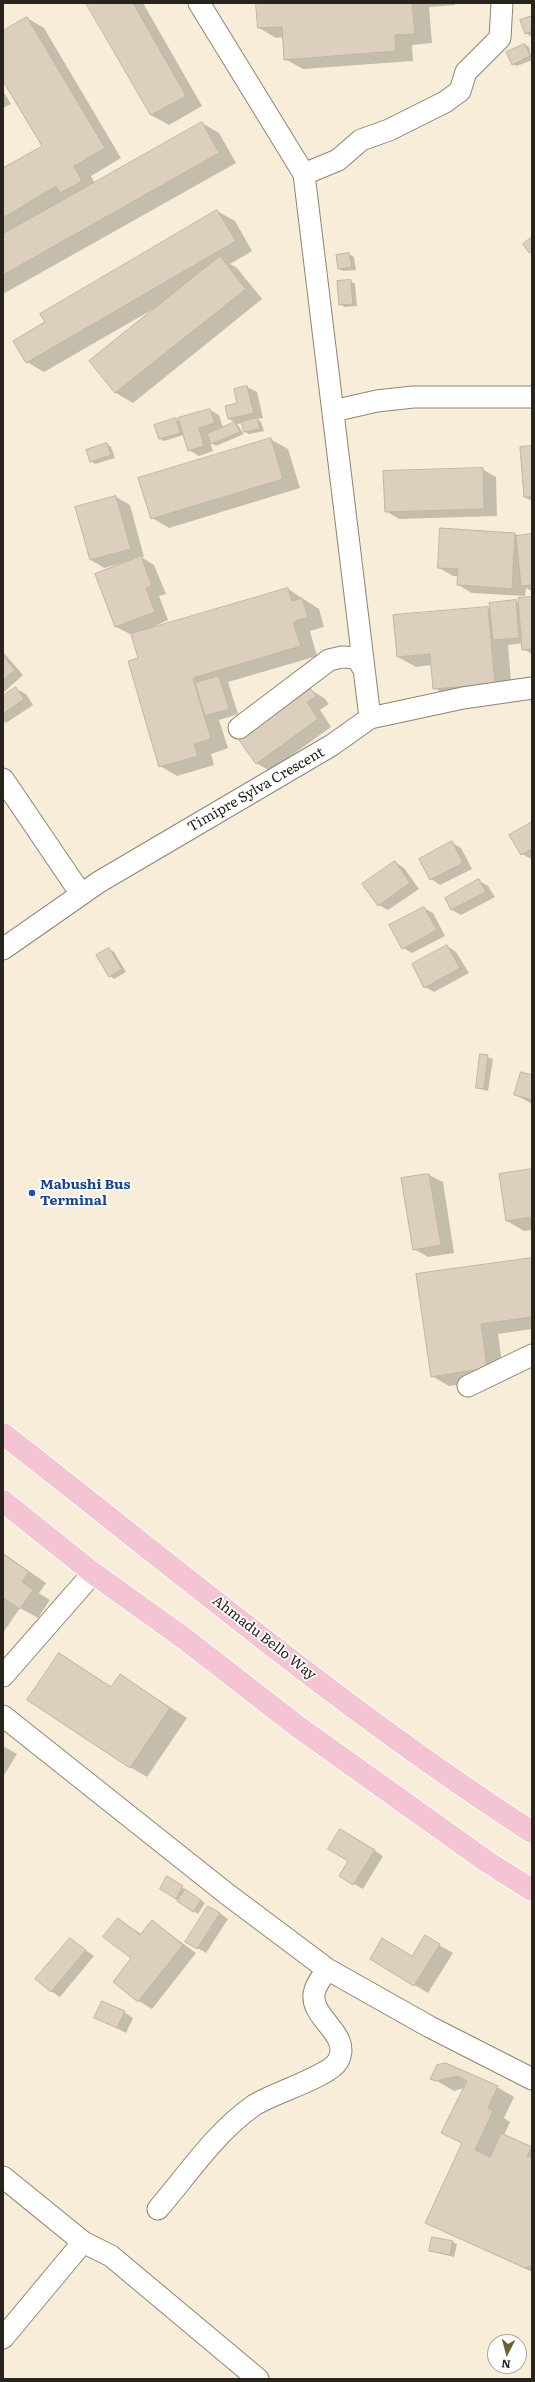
<!DOCTYPE html>
<style>
body{margin:0}
#map{position:relative;width:535px;height:2382px;overflow:hidden;background:#f7edd8;font-family:Literata,serif}
canvas{display:block}
.frame{position:absolute;inset:0;border:4px solid #28241d;pointer-events:none}
.north{position:absolute;left:487px;top:2334px;width:40px;height:40px;box-sizing:border-box;background:#fff;border:1px solid #a9a7a5;border-radius:50%;rotate:186deg;font-size:11px;font-weight:700;line-height:16px;text-align:center;color:#28241d}
.north::after{content:'';display:block;margin:auto;width:14px;height:18px;background:#68622e;clip-path:polygon(50% 0,100% 100%,50% 72%,0 100%)}
</style>
<div id="map">
<canvas width="535" height="2382"></canvas>
<div class="frame"></div>
<div class="north">N</div>
</div>
<script>
const c = document.querySelector('canvas').getContext('2d');
c.lineJoin = 'round';
function fillPath(path, color) { c.fillStyle = color; c.fill(path, 'evenodd'); }
function stroke(path, color, width, dash) { c.strokeStyle = color; c.lineWidth = width; c.lineCap = dash ? 'butt' : 'round'; c.setLineDash(dash || []); c.stroke(path); }
function drawText(font, color, halo, rows, align = 'center') {
  c.font = font + ' Literata,serif'; c.lineWidth = 3.5; c.setLineDash([]); c.textBaseline = 'middle'; c.strokeStyle = halo; c.fillStyle = color; for (const [text, x, y, turn = 0] of rows) {
    c.save(); c.translate(x, y); c.rotate((+turn || 0) * Math.PI / 180); c.textAlign = isNaN(turn) ? turn : align; if (halo) c.strokeText(text, 0, 0); c.fillText(text, 0, 0); c.restore();
  }
}
fillPath(new Path2D(`
 M87 3H143L202 106 169 125 151 115Z
 M257 3H455V5L429 7 432 43 412 45 413 61 303 69 285 59 284 37 276 38 259 28Z
 M532 17V35L530 36 526 33Z
 M27 18 44 28 121 158 91 176 95 184 202 123 219 133 236 163 3 294V170L43 146 3 79V32Z
 M525 45 529 47 532 60 517 66 512 64Z
 M3 91 11 104 3 108Z
 M217 211 235 221 252 251 230 264 237 268 262 299 133 403 116 393 90 361 155 308 44 372 27 362 14 341Z
 M349 254 354 257 356 270 343 271 339 269Z
 M350 281 355 284 357 306 344 307 340 304Z
 M247 387 257 392 263 418 257 419 261 422 264 431 249 434 245 432 243 423 237 424 244 434 216 446 210 442 213 451 199 456 189 450 184 435 164 441 160 439 176 420 181 422 210 410 219 415 223 428 236 423 229 419 239 404 235 390Z
 M270 439 288 449 300 488 169 528 152 518Z
 M107 444 111 447 115 458 95 464 91 461Z
 M532 447V501L524 497Z
 M482 469 496 477 497 516 399 519 386 511Z
 M116 497 130 505 144 557H141L154 565 166 594 159 596 168 620 142 632 288 589 319 609 324 627 310 631 317 656 228 682 238 714 219 720 228 748 211 754 214 765 177 776 160 766 140 659 132 634H130L116 627 96 574 124 562 104 568 91 560Z
 M515 534 519 536 532 535V591L526 588 525 596 472 593 458 585 459 576H453L439 568Z
 M532 598V654L523 649V643L508 645 512 693 452 698 434 688 432 665 416 667 398 657 488 608 491 610Z
 M3 652 23 675 3 693Z
 M16 689 26 694 33 705 6 723 3 721V698Z
 M311 690 324 698 329 704 320 710 331 727 270 771 256 763Z
 M532 823V859H531L522 854Z
 M452 843 461 848 472 869 440 885 431 879Z
 M395 862 404 868 419 889 388 910 379 905Z
 M479 881 488 886 495 897 461 915 452 910 446 898Z
 M424 908 433 913 445 936 412 953 403 948Z
 M447 946 456 952 469 973 434 992 425 987Z
 M109 949 114 952 126 972 114 979 110 976Z
 M481 1055 493 1059 488 1091 477 1088Z
 M532 1076V1104L516 1095Z
 M532 1170V1230L524 1231 507 1221Z
 M429 1175 443 1182 454 1253 428 1257 414 1249 402 1179Z
 M532 1259V1329L498 1334 504 1378 449 1386 432 1376Z
 M3 1553 46 1583 39 1593 50 1600 38 1618 20 1608 3 1633Z
 M59 1654 112 1688 120 1675 187 1718 147 1777 130 1767Z
 M3 1746 17 1754 3 1777Z
 M350 1835 383 1856 363 1889 340 1876 349 1861Z
 M168 1878 205 1903 198 1914 161 1889Z
 M218 1912 228 1919 206 1953 187 1942Z
 M118 1919 141 1934 152 1921 196 1953 152 2009 139 2001 133 1958Z
 M425 1937 453 1953 428 1993 371 1959 412 1958Z
 M70 1939 94 1956 60 1997 51 1991Z
 M124 2012 133 2018 126 2033 105 2022Z
 M437 2066 497 2087 514 2097 504 2118 510 2122 504 2135 532 2149V2272L427 2222 463 2144 442 2132 464 2088 454 2091 432 2078Z
 M452 2242 457 2244 454 2257 430 2251Z`), '#0003');
const building = new Path2D(`
 M86 3H133L186 96 151 115Z
 M256 3H412L415 34 395 35 396 51 284 60 282 27 258 28Z
 M532 16V31L525 34 520 20Z
 M27 17 105 148 74 166 82 181 60 193 56 186 3 218V168L42 146 3 81V31Z
 M525 44 530 56 512 65 506 52Z
 M202 122 219 153 3 275V234Z
 M217 210 236 241 26 363 13 341 45 322 40 314Z
 M532 237V251L529 253 523 244Z
 M349 253 352 267 338 269 336 255Z
 M220 256 246 289 115 393 89 361Z
 M351 280 353 304 339 305 337 281Z
 M247 386 254 413 228 419 225 406 237 403 234 389Z
 M210 409 215 423 199 428 204 446 188 451 178 418Z
 M176 418 180 433 159 439 154 425Z
 M257 418 260 429 244 432 241 422Z
 M235 422 240 432 211 444 207 434Z
 M271 438 283 479 151 519 138 478Z
 M107 443 111 455 90 462 86 450Z
 M532 446V497H524L520 447Z
 M483 468 484 509 385 512 383 471Z
 M116 496 131 549 90 560 75 507Z
 M440 528 515 533 512 589 457 585 458 569 438 568Z
 M532 534V585L521 586 516 536Z
 M141 556 152 586 146 588 155 612 115 627 95 574Z
 M288 588 292 601 302 598 308 617 293 622 301 646 193 678 211 739 194 744 198 756 159 767 128 661 138 658 131 634Z
 M532 597V649L522 650 518 598Z
 M516 600 519 638 493 640 489 603Z
 M488 607 495 684 433 689 430 654 397 657 393 615Z
 M3 656 15 670 3 680Z
 M219 676 229 709 205 716 195 683Z
 M16 687 24 699 3 714V696Z
 M311 689 316 696 307 702 318 719 256 764 239 740Z
 M532 822V849L521 855 509 835Z
 M452 841 463 863 430 880 419 859Z
 M395 861 410 883 378 906 362 884Z
 M479 879 486 892 451 910 445 898Z
 M424 907 437 930 402 949 389 925Z
 M447 945 460 968 424 988 412 964Z
 M109 948 122 969 109 977 96 955Z
 M480 1054 488 1055 484 1089 476 1088Z
 M521 1072 532 1075V1100L514 1095Z
 M532 1169V1217L506 1221 499 1174Z
 M429 1174 441 1245 413 1250 401 1178Z
 M532 1258V1317L481 1324 487 1368 431 1377 416 1274Z
 M3 1554 29 1572 22 1582 33 1590 20 1609 3 1598Z
 M59 1653 111 1687 120 1674 170 1708 130 1768 27 1700Z
 M340 1829 375 1850 353 1885 339 1876 348 1861 328 1849Z
 M167 1876 183 1886 176 1899 160 1889Z
 M185 1889 201 1900 193 1912 177 1901Z
 M208 1906 220 1913 197 1949 185 1942Z
 M118 1918 140 1935 152 1920 183 1945 138 2002 113 1982 131 1958 103 1937Z
 M425 1935 440 1944 414 1986 370 1959 382 1938 412 1956Z
 M70 1938 86 1950 51 1992 35 1979Z
 M102 2001 125 2011 117 2028 94 2018Z
 M446 2063 498 2086 488 2108 493 2111 475 2150 490 2157 501 2133 532 2147 527 2156 532 2158V2266L525 2268 425 2223 462 2143 441 2133 467 2081 457 2076 436 2081 430 2079 437 2065Z
 M432 2237 453 2241 450 2255 429 2251Z`);
fillPath(building, '#ddcfbd');
stroke(building, '#c1b4a2', 1);
const minor = new Path2D(`
 M199 3 304 174
 M333 411 377 401 413 397H532
 M370 718 304 174 338 160 361 140 389 130 445 102 460 91 466 72 500 38 502 3
 M239 728 329 660 342 657 357 658 364 670
 M3 779 81 894
 M3 949 99 882 332 745 370 718 463 698 532 688
 M468 1386 532 1355
 M3 1676 93 1573
 M3 1716 227 1894 327 1969 430 2027 532 2079
 M3 2177 83 2242 111 2256 258 2379
 M158 2209C188 2174 215 2133 253 2106 270 2094 329 2077 338 2061 353 2033 306 2017 315 1990 317 1983 323 1976 327 1969
 M3 2338 83 2242`);
const major = new Path2D(`
 M3 1434C177 1569 347 1713 532 1832
 M3 1501 93 1573 185 1639 297 1726 486 1861 532 1890`);
stroke(minor, '#8f8573', 23);
stroke(major, '#fff', 24);
stroke(minor, '#fff', 21);
stroke(major, '#f4c4d2', 22);
for (const [x, y, r, color] of [
 [32,1193,4,"#1a4fb4"]
]) { const dot = new Path2D(); dot.arc(x, y, r, 0, 2 * Math.PI); c.fillStyle = color; c.fill(dot); stroke(dot, '#fff', 1.5); }
drawText('14px', '#28241d', '#fff', [
 ["Timipre Sylva Crescent",256,790,-30],
 ["Ahmadu Bello Way",264,1638,38]
]);
drawText('bold 14px', '#164399', '#fff', [
 ["Mabushi Bus",40,1185],
 ["Terminal",40,1201]
], 'left');
</script>
